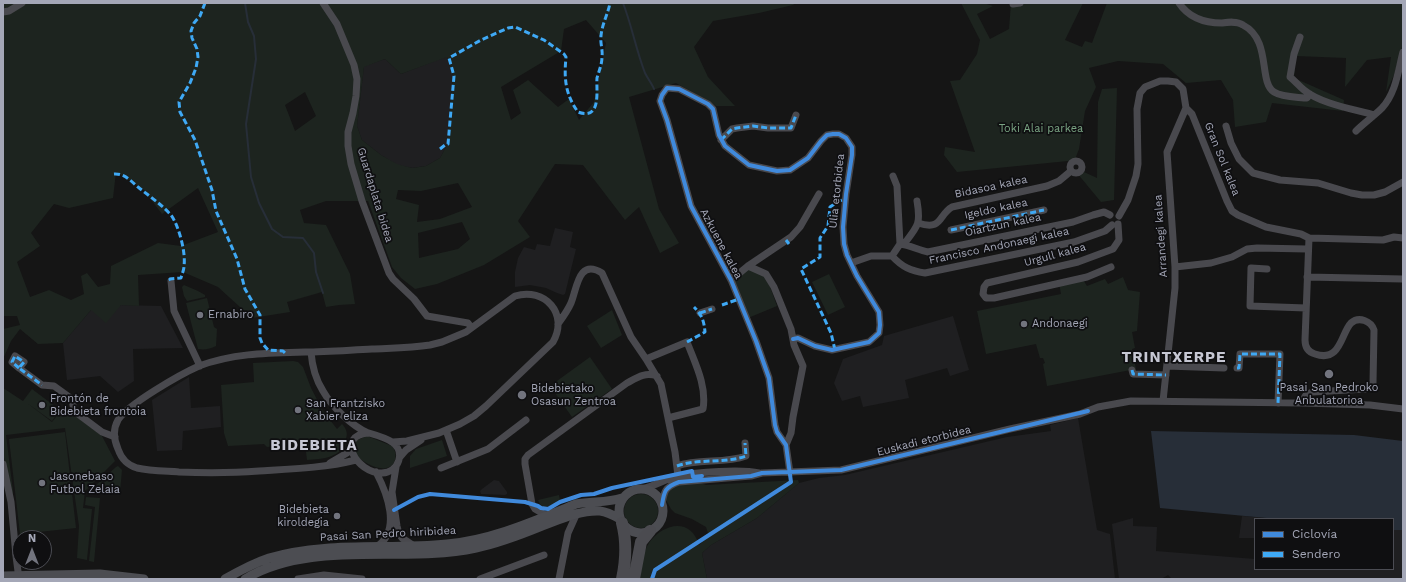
<!DOCTYPE html>
<meta charset="utf-8">
<style>
body{margin:0}
#map{position:relative;width:1406px;height:582px;overflow:hidden;background:#151515;font-family:"Work Sans",sans-serif}
canvas{display:block}
.frame{position:absolute;inset:0;border:4px solid #a4a7b7;pointer-events:none}
.legend{position:absolute;left:1254px;top:518px;width:140px;height:52px;box-sizing:border-box;background:#0f0f11;border:1px solid #4b4c53;margin:0;padding:5px 7px;list-style:none;font-size:12px;color:#a4a7b7}
.legend li{display:flex;align-items:center;gap:8px;height:20px}
.legend b{width:20px;border:1px solid #4b4c53}
.north{position:absolute;left:12px;top:530px;width:40px;height:40px;box-sizing:border-box;background:#0f0f11;border:1px solid #4b4c53;border-radius:50%;rotate:0deg;font-size:11px;font-weight:700;line-height:16px;text-align:center;color:#a4a7b7}
.north::after{content:'';display:block;margin:auto;width:14px;height:18px;background:#72747e;clip-path:polygon(50% 0,100% 100%,50% 72%,0 100%)}
</style>
<div id="map">
<canvas width="1406" height="582"></canvas>
<div class="frame"></div>
<ul class="legend">
<li><b style="height:5px;background:#408adc"></b>Ciclovía</li>
<li><b style="height:5px;background:#3fa9f5"></b>Sendero</li>
</ul>
<div class="north">N</div>
</div>
<script>
const c = document.querySelector('canvas').getContext('2d');
c.lineJoin = 'round';
function fillPath(path, color) { c.fillStyle = color; c.fill(path, 'evenodd'); }
function stroke(path, color, width, dash) { c.strokeStyle = color; c.lineWidth = width; c.lineCap = dash ? 'butt' : 'round'; c.setLineDash(dash || []); c.stroke(path); }
function drawText(font, color, halo, rows, align = 'center') {
  c.font = font + ' "Work Sans",sans-serif'; c.lineWidth = 3.5; c.setLineDash([]); c.textBaseline = 'middle'; c.strokeStyle = halo; c.fillStyle = color; for (const [text, x, y, turn = 0] of rows) {
    c.save(); c.translate(x, y); c.rotate((+turn || 0) * Math.PI / 180); c.textAlign = isNaN(turn) ? turn : align; if (halo) c.strokeText(text, 0, 0); c.fillText(text, 0, 0); c.restore();
  }
}
fillPath(new Path2D(`
 M447 56 453 76 447 145 440 158 426 166 412 168 397 165 381 155 362 140 357 126 364 66 385 59 401 74Z
 M555 228 573 232 570 247 576 249 565 294 563 295 557 293 546 288 530 285 515 287V272L518 258 524 247 535 250 537 244 550 246Z
 M121 305 161 306 183 348 133 349 134 381 118 392 100 376 67 380 63 343 91 310Z
 M953 316 969 370 950 376 947 368 905 380 909 398 863 407 860 396 842 401 834 383 843 359 882 345 884 336Z
 M189 377 191 408 220 406 221 427 183 431 182 450 157 451 152 400Z
 M1078 418 1097 530 1110 534 1115 579H707L702 553 711 545 757 518 799 483 819 478 845 475 1007 437 1051 431 1050 425Z
 M494 480 499 481 507 492V494L505 495 481 494 480 491 482 489Z
 M1242 516 1277 519H1255V538H1239Z
 M1133 518V526L1157 527 1156 551 1255 559V569H1393V530H1403V579H1213L1208 578H1171L1168 575 1161 579H1119L1112 524Z`), '#1f1f21');
fillPath(new Path2D(`
 M3 3H796L793 5 759 13 713 21 694 47 708 77 735 106H716L676 83 629 97 659 209 679 243 660 253 639 207 625 220 583 165 555 164 518 221 530 237 484 265 437 284 415 289 401 278 392 267 368 201H326L300 210 304 223 326 225 350 274 355 304 339 305 326 307 322 292 287 302 290 312 252 318 218 287 183 272 138 275 139 306 121 305 106 323 91 310 63 343 38 344 20 329 11 341 3 359V329L20 325 17 316H3ZM586 20 606 43 594 102 579 120 569 99 558 107 528 80 513 90 521 113 511 120 501 87 561 51 564 29ZM447 57 453 76 447 145 440 158 426 166 412 168 397 164 381 155 362 140 357 126 364 67 385 59 401 74ZM305 92 316 116 295 131 285 105ZM116 172 143 189 162 214 198 188 218 232 181 246 158 243 111 266 110 284 98 287 87 273 81 276 84 294 71 300 49 290 30 297 17 262 40 246 31 233 54 204 69 208 113 198ZM458 183 472 207 440 219 417 222 419 205 396 199 398 190 421 191ZM462 222 470 239 458 249 419 258 418 233Z
 M961 3H983L993 6 977 14 990 39 1009 29 1011 3H1083L1065 40 1082 47 1085 41 1092 43 1107 3H1403V44L1394 75 1386 92 1391 57 1367 60 1345 87 1346 58 1296 56 1294 78 1344 100 1343 111 1272 103 1266 122 1235 127 1233 100 1221 80 1186 83 1163 64 1118 61 1089 68 1096 87 1085 111 1079 149 1072 167 1068 161 957 172 944 155 945 147 975 152 950 81 960 80 977 54 980 40Z
 M1117 88 1114 200 1101 202 1077 173 1084 172 1097 178 1098 102 1102 89Z
 M749 268 764 275 769 284 777 306 748 318 734 280Z
 M829 274 845 307 828 315 812 282Z
 M1123 277 1128 290 1140 292 1137 331 1132 332 1135 348 1132 349 1136 369 1047 386 1043 364 1045 363 1043 358H1040L1036 344 986 354 977 311 1061 294 1059 283 1082 278 1087 286 1105 279 1108 284Z
 M184 285 198 291 205 295V297L187 301 184 296 182 287Z
 M207 298 214 327 217 329 216 346C210 349 205 350 198 349L186 303Z
 M612 310 622 335 601 348 587 326Z
 M590 357 612 389 572 417 550 386Z
 M293 361 298 362 303 367 311 388 323 411 337 429 342 424C346 428 348 433 346 439 343 458 322 459 307 460L305 444 267 447 264 444 228 446 224 433 221 385 254 382 253 363Z
 M3 388 23 401 32 389 60 410 52 421 27 403 52 422 64 407 102 436 115 461 85 491 83 508 92 509 87 560 77 558 79 526 65 428 6 435 13 491 12 497 3 453Z
 M65 432 76 528 20 534 9 439Z
 M367 436 392 446C400 456 394 471 380 468 372 467 363 461 357 457L354 445 357 440Z
 M442 440 447 456 410 468V456L416 449Z
 M118 466 122 470 120 492 117 494 98 492 95 490V486L116 467Z
 M798 480 799 483 757 518 711 545 702 553 707 579H640C642 567 642 553 649 543 663 523 691 517 699 545L709 536 706 527 692 519 675 513 671 509 666 500 667 494 675 485 698 482 706 485Z
 M624 511a17 17 0 1 1 34 0a17 17 0 1 1-34 0Z
 M559 495 560 501C552 505 542 513 538 500Z
 M86 497 100 498 94 562 89 561 95 507 85 505Z`), '#1d241f');
fillPath(new Path2D(`
 M1151 431 1354 435 1403 441V530H1393V519H1277L1160 508Z`), '#272e38');
stroke(new Path2D(`
 M245 3 248 22 254 36 256 59 246 124 251 177 259 203 272 229 283 237 303 238 314 253 316 272 323 293
 M623 3C632 26 636 50 645 73 648 79 652 84 654 89`), '#272e38', 2);
stroke(new Path2D(`
 M323 3 337 24 354 65 357 79 356 96 353 113 348 132V146L351 164 362 201 389 273 393 279 414 299 427 316 468 323 471 327
 M1179 3C1189 18 1205 23 1222 23 1229 22 1237 21 1243 25 1272 40 1258 82 1274 92 1282 97 1295 97 1304 98H1307L1310 94
 M1013 4 1020 3
 M3 12 9 11 22 3
 M1300 37 1294 54 1290 77C1295 81 1299 86 1304 90 1321 104 1353 109 1374 115
 M1186 108 1192 114 1227 201 1232 211 1238 215 1266 227 1301 234 1309 238 1383 240 1394 237 1403 238
 M1226 126 1231 143 1239 159 1253 173 1280 180 1318 183 1351 193 1362 195H1374L1385 192 1403 182
 M1356 131C1364 123 1374 116 1382 108 1396 93 1398 71 1403 52
 M721 140 732 129 737 128 753 126 768 128H791L796 115
 M1070 167a6 6 0 1 1 12 0a6 6 0 1 1-12 0Z
 M1119 216 1128 200 1136 176 1138 164 1137 109 1140 93 1145 87 1160 81H1168L1176 82 1183 89 1186 108 1167 152 1175 267V288L1163 401
 M918 223C943 231 938 215 952 207L1047 186 1059 181 1071 171
 M951 230 1044 210
 M900 244C910 245 918 250 928 252L1073 222 1093 215 1104 212 1110 215
 M904 244C918 226 921 224 917 201
 M892 256C902 267 911 271 925 273L1074 242 1105 231 1112 225
 M892 256 900 244 897 186 893 176
 M851 263 871 256H892
 M748 266 766 274 774 287 791 329 794 345 803 366 793 417 791 433 786 445
 M1111 267 1087 277 994 298H986L983 294 984 287 987 283 1078 262 1113 249 1119 240 1118 224
 M1175 267 1211 263 1232 257 1247 249 1257 248 1307 249
 M1267 269 1251 268 1250 306 1306 308
 M1307 277 1403 279
 M731 280 748 266 791 237 800 227 819 194
 M171 281 174 311 200 366
 M700 313 712 309
 M558 324C563 317 568 310 571 303 577 289 578 258 602 273L631 337 646 359 661 384 675 452 678 476
 M311 352C312 365 316 380 323 391 332 407 352 426 368 433
 M646 359 687 342C695 363 707 386 703 409L668 418
 M1167 366 1224 368
 M19 368 12 362 15 356 24 362 19 368 42 385 54 386 72 399 74 411 102 432 115 437
 M1237 368H1239L1240 354H1280L1278 403
 M1132 370 1133 374 1166 375
 M1303 403C1304 396 1306 394 1312 392L1366 389 1371 387 1373 383 1374 330C1371 321 1359 316 1351 323 1341 333 1341 363 1315 354 1308 352 1305 347 1305 340L1309 238
 M446 430 457 462
 M369 433C376 435 386 438 392 442 406 452 399 472 382 473 356 473 335 435 369 433Z
 M400 457 406 450 421 440
 M356 460C324 468 291 469 259 471 232 473 206 473 179 472 165 471 150 471 137 468 127 465 121 458 118 449 114 440 113 429 118 420 128 404 181 374 199 366 234 353 269 353 305 352 327 352 350 350 372 349 392 348 411 348 430 345L442 342 466 332 515 296C545 287 569 314 553 342L486 406 474 416 460 424 439 433 407 441 393 442
 M330 463 347 453 351 447
 M3 464 11 502 16 556 19 579
 M677 466C699 458 724 464 746 456L745 443
 M396 467 392 492 397 526 399 534 402 538 414 546
 M441 468 488 449 526 420
 M376 472C387 493 402 531 376 547
 M790 473 786 445 777 432 775 425 769 378 756 341 731 280 691 206 667 120 660 101 662 95 667 88 679 89 708 104 713 109 719 135 725 146 749 165 777 171 790 170 808 158 821 141 827 135 833 134H839L846 138 852 147V155L846 194 843 227 844 244 847 255 857 276 879 312 880 325 879 333 869 342 832 350 815 346 798 338 793 339
 M642 489C655 486 665 479 678 476 696 472 742 469 759 473
 M662 505C664 491 665 487 679 482L751 476 762 473 841 470 1010 429 1080 414 1098 407 1131 401 1303 403 1370 405 1403 409
 M547 516 535 509 532 504 525 464V459L528 455 627 383C638 377 645 372 657 376
 M298 579 324 575 362 579
 M480 579 544 555
 M559 579 568 533 577 513`), '#49494e', 7);
stroke(new Path2D(`
 M619 511a22 22 0 1 1 44 0a22 22 0 1 1-44 0Z
 M3 576 100 574 144 579
 M225 579C239 571 254 563 269 558 326 541 388 550 447 544 492 540 534 521 576 504 592 501 607 503 622 498
 M245 579C311 539 403 564 476 548 499 543 520 535 542 526 561 519 580 510 600 511 608 512 613 515 620 519`), '#4c4d52', 9);
stroke(new Path2D(`
 M622 523C627 542 626 560 622 579
 M634 579 641 542 650 531`), '#4b4b50', 12);
stroke(new Path2D(`
 M205 3 200 16 194 23 191 31 192 38 197 49 198 57 196 68 190 83 179 102 180 112 195 140 212 190 216 211 237 259 245 289 260 315V338L262 343 268 350 283 351 285 353
 M721 140 732 129 737 128 753 126 768 128H791L796 115
 M440 149 445 145 448 144 454 76 449 58 481 40 508 28 515 27 544 40 564 54 566 57C564 78 565 94 578 112 602 121 596 90 597 78 599 71 602 64 602 57 603 50 600 43 601 36 602 24 608 14 610 3
 M114 174C124 173 131 181 138 187 149 196 161 204 171 215 179 226 186 253 184 266 184 270 182 274 181 278L170 279 171 281
 M951 230 1044 210
 M786 240 789 244
 M722 305 739 299
 M700 313 712 309
 M687 342 705 332C704 321 702 315 694 307
 M835 350 831 333 801 269 820 257V238L828 226 830 207 839 201 846 199
 M19 368 12 362 15 356 24 362 19 368 42 385
 M1237 368H1239L1240 354H1280L1278 403
 M1132 370 1133 374 1166 375
 M677 466C699 458 724 464 746 456L745 443`), '#3fa9f5', 3, [6, 3]);
stroke(new Path2D(`
 M662 505C664 491 665 487 679 482L751 476 762 473 841 470 1088 411
 M394 510 418 497 430 494 525 502 538 506 541 508 548 509 560 502 581 495 594 494 612 488 692 471 693 477 702 476
 M652 579 655 570 791 482 786 445 777 432 775 425 769 378 756 341 731 280 691 206 667 120 660 101 662 95 667 88 679 89 708 104 713 109 719 135 725 146 749 165 777 171 790 170 808 158 821 141 827 135 833 134H839L846 138 852 147V155L846 194 843 227 844 244 847 255 857 276 879 312 880 325 879 333 869 342 832 350 815 346 798 338 793 339`), '#408adc', 4);
for (const [x, y, r, color] of [
 [200,315,4,"#72747e"],
 [1024,324,4,"#72747e"],
 [1329,374,5,"#72747e"],
 [522,395,5,"#72747e"],
 [42,405,4,"#72747e"],
 [298,410,4,"#72747e"],
 [42,483,4,"#72747e"],
 [337,516,4,"#72747e"]
]) { const dot = new Path2D(); dot.arc(x, y, r, 0, 2 * Math.PI); c.fillStyle = color; c.fill(dot); stroke(dot, '#0f0f11', 1.5); }
drawText('11px', '#7aa483', '#0f0f11', [
 ["Toki Alai parkea",1041,129]
]);
drawText('11px', '#a4a7b7', '#0f0f11', [
 ["Gran Sol kalea",1222,159,68],
 ["Bidasoa kalea",991,187,-12],
 ["Ulia etorbidea",837,191,-84],
 ["Guardaplata bidea",375,195,73],
 ["Igeldo kalea",996,209,-12],
 ["Oiartzun kalea",1003,225,-12],
 ["Arrandegi kalea",1161,236,-94],
 ["Azkuene kalea",721,244,62],
 ["Francisco Andonaegi kalea",999,246,-12],
 ["Urgull kalea",1055,255,-15],
 ["Euskadi etorbidea",924,441,-14],
 ["Pasai San Pedro hiribidea",388,534,-3]
]);
drawText('11px', '#a4a7b7', '#0f0f11', [
 ["Ernabiro",208,315],
 ["Andonaegi",1032,324],
 ["Pasai San Pedroko",1329,388,"center"],
 ["Anbulatorioa",1329,401,"center"],
 ["Bidebietako",531,389],
 ["Osasun Zentroa",531,402],
 ["Frontón de",50,399],
 ["Bidebieta frontoia",50,412],
 ["San Frantzisko",306,404],
 ["Xabier eliza",306,417],
 ["Jasonebaso",50,477],
 ["Futbol Zelaia",50,490],
 ["Bidebieta",329,510,"right"],
 ["kiroldegia",329,523,"right"]
], 'left');
c.letterSpacing = '1px';
drawText('bold 15px', '#c6c7d3', '#0f0f11', [
 ["TRINTXERPE",1174,358],
 ["BIDEBIETA",314,446]
]);
c.letterSpacing = '0px';
</script>
